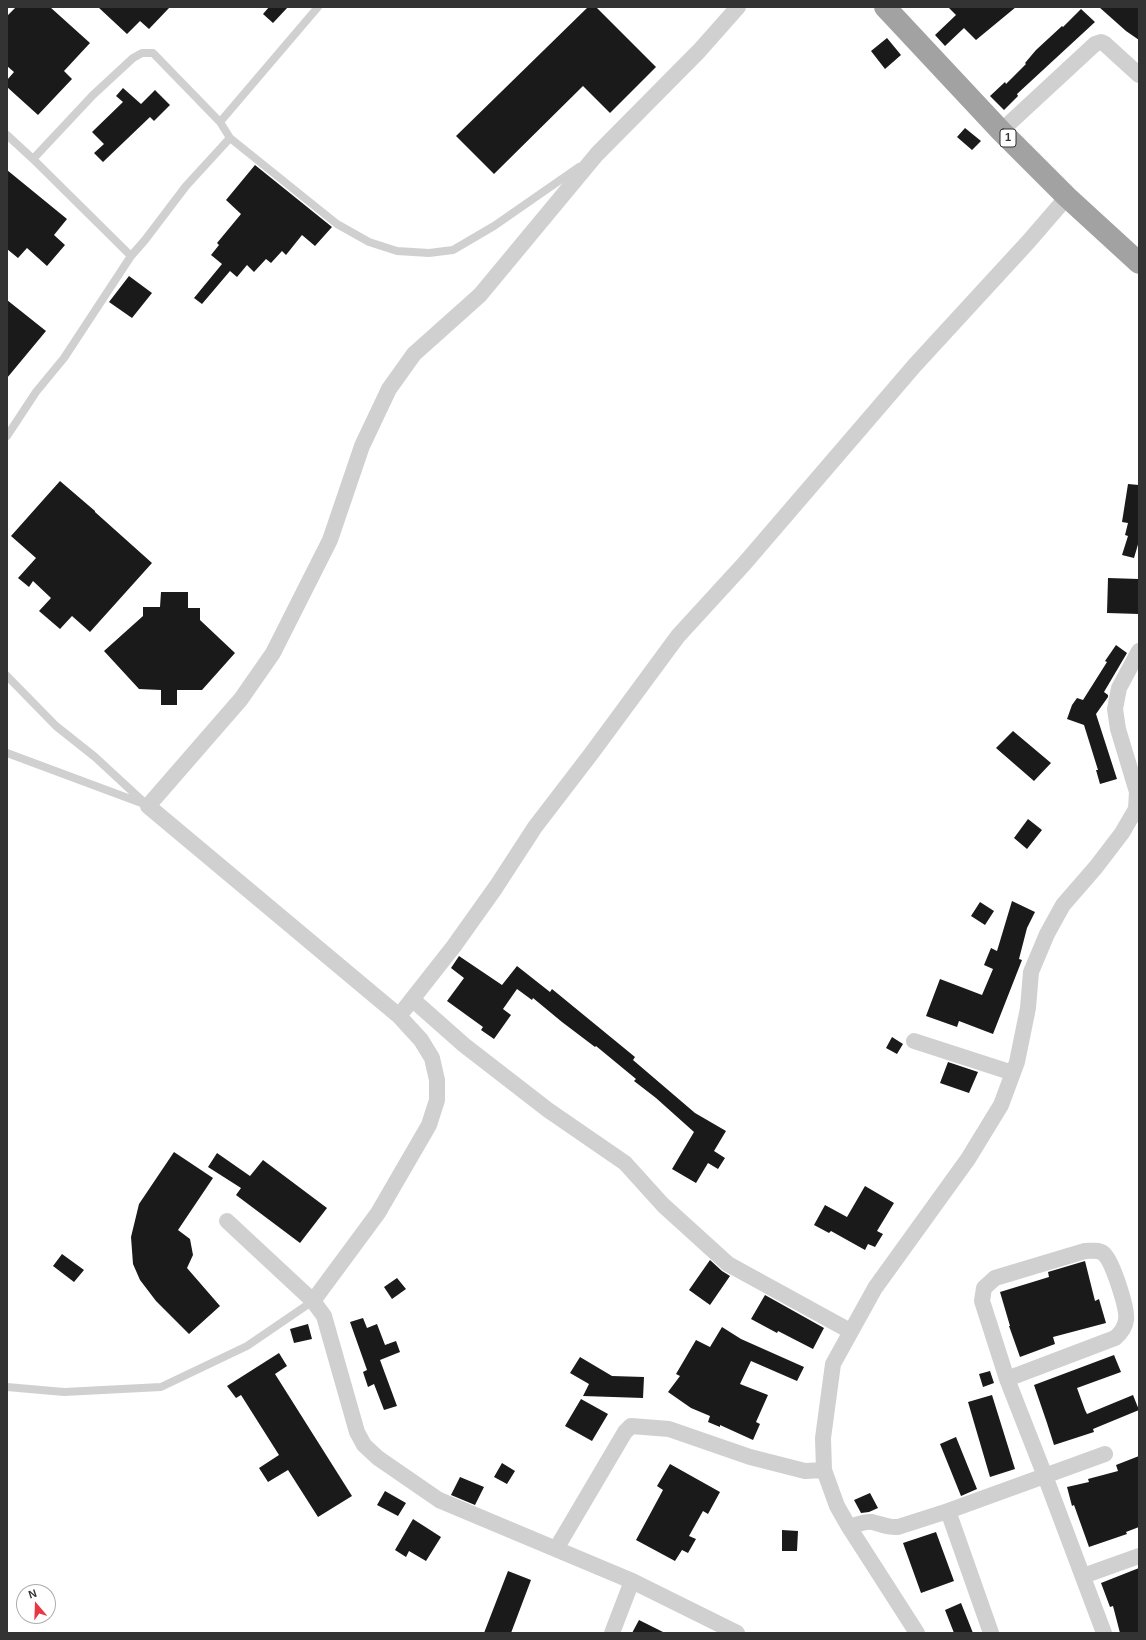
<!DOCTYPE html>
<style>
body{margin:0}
#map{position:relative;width:1146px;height:1640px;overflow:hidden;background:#fff;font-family:Arial,sans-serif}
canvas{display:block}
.frame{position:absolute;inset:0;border:8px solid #333;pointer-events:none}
.north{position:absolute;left:16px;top:1584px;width:40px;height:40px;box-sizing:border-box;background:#fff;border:1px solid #adadad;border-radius:50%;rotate:341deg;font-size:11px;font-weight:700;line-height:16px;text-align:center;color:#333}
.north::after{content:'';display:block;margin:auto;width:14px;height:18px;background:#e63946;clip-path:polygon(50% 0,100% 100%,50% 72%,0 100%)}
</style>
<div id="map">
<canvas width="1146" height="1640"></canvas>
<div class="frame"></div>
<div class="north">N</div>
</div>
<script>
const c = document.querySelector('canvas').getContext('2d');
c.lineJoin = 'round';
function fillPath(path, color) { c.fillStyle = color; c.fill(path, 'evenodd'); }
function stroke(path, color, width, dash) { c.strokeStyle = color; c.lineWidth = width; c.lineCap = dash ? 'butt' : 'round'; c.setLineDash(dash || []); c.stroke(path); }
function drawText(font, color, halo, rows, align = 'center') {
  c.font = font + ' Arial,sans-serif'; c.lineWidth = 4; c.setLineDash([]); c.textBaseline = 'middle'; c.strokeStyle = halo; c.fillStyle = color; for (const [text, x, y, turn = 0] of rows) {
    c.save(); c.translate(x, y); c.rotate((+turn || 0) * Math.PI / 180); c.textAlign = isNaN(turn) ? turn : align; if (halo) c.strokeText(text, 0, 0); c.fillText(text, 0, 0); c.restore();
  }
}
fillPath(new Path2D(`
 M16 7H50L90 43 64 71 72 79 38 115 7 87V80L14 72 7 66V16Z
 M98 7H170L149 29 140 21 127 34Z
 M269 7H288L273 23 263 14Z
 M588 7H596L656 67 610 113 583 86 494 174 456 136Z
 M948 7H1016L976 40 964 28 945 46 935 35 956 15Z
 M1099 7H1139V40L1126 31Z
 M1081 9 1095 22 1017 94 1018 96 1004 110 990 96 1005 82 1006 84 1026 64 1025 63 1036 50 1062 26 1063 27Z
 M887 38 901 55 885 69 871 51Z
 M123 88 141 104 155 90 170 105 154 121 150 117 103 162 94 153 104 144 92 132 123 102 116 96Z
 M965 128 981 141 972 150 957 137Z
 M255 165 332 227 315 246 302 235 286 255 282 251 271 263 266 259 254 272 247 265 237 277 230 271 202 304 194 298 222 264 211 255 219 245 217 243 241 214 226 200Z
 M7 170 67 219 54 235 65 245 47 266 27 248 18 258 7 249Z
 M129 276 152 293 132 318 109 302Z
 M7 300 46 331 7 378Z
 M60 481 95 511V512L152 563 90 632 72 616 60 629 39 611 51 598 33 581 29 587 18 578 36 558 11 536Z
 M1128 484 1139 485V541L1134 558 1122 555 1128 536 1125 535 1128 523 1122 522Z
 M1108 578 1139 579V614L1107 613Z
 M161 592H188V608H200V620L235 653 202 690H177V705H161V690L139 689 104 651 143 616V607H160Z
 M1116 645 1127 653 1104 692 1108 695V697L1096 714 1117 779 1100 784 1096 770H1098L1084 725 1067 719 1072 705 1077 698 1083 700 1107 662 1105 661Z
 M1013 731 1051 763 1034 781 996 748Z
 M1028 819 1042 830 1027 849 1014 838Z
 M1012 901 1035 912 1027 928 1019 959 1022 960 993 1034 959 1021 957 1027 926 1016 940 979 982 995 993 969 984 965 991 948 997 951Z
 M980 902 994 911 985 925 971 916Z
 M459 956 502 985 517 966 550 992 552 989 635 1057 633 1060 695 1113 726 1131 714 1151 725 1158 718 1169 708 1163 696 1183 672 1169 694 1132 656 1098 634 1081 636 1079 596 1046 595 1047 562 1022 533 998 532 1000 517 989 503 1009 511 1015 494 1039 481 1030 483 1027 447 1001 464 978 451 968Z
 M892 1037 903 1044 897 1054 886 1048Z
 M948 1062 978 1072 969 1093 940 1083Z
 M174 1152 213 1178 178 1230 190 1239 193 1255 187 1268 220 1306 189 1334 156 1301 140 1280 133 1264 131 1237 139 1204Z
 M217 1153 250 1176 263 1160 327 1208 300 1243 236 1195 241 1188 208 1167Z
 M865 1186 894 1203 877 1231 883 1234 875 1247 868 1244 865 1250 831 1231 829 1233 814 1225 825 1205 847 1217Z
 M62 1254 84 1270 74 1282 53 1266Z
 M710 1260 722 1271 730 1276 710 1305 689 1290Z
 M1085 1261 1095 1301 1099 1299 1106 1323 1053 1337 1055 1344 1020 1357 1009 1326H1010L1000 1292 1049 1277 1048 1272Z
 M397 1278 406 1289 392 1299 384 1287Z
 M765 1295 824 1328 813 1349 778 1331 777 1333 751 1319Z
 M363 1318 367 1328 377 1324 385 1345 396 1341 400 1352 380 1360 397 1406 384 1410 374 1384 368 1387 363 1372 367 1370 350 1322Z
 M308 1324 312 1339 294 1343 290 1329Z
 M722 1327 741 1339 804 1367 797 1381 751 1361 740 1384 768 1395 756 1422 760 1424 753 1440 720 1425V1427L708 1422 710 1416 691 1408 668 1392 680 1376 676 1374 696 1340 710 1347Z
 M279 1353 287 1366 275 1374 352 1496 318 1517 288 1470 268 1482 259 1468 279 1455 241 1395 236 1398 227 1386Z
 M1114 1355 1121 1372 1077 1388 1085 1410 1087 1414 1133 1395 1139 1410 1093 1429 1094 1432 1054 1445 1047 1423 1034 1385Z
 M580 1357 612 1376 644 1377 643 1398 583 1396 589 1384 570 1373Z
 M990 1371 994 1383 983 1387 979 1374Z
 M992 1395 1015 1469 990 1477 968 1402Z
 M581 1399 608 1414 592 1441 565 1426Z
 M956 1437 977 1489 961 1496 940 1444Z
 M1139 1456V1527L1126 1532 1127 1534 1089 1547 1074 1505 1072 1506 1067 1487 1089 1482 1088 1479 1118 1471 1116 1465Z
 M502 1463 515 1471 507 1484 494 1477Z
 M670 1464 720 1492 708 1514 703 1511 689 1536 696 1539 688 1553 682 1550 675 1561 636 1540 663 1490 657 1486Z
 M460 1477 484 1487 475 1505 451 1495Z
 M385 1491 406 1503 398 1516 377 1505Z
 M870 1493 878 1508 869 1512 861 1513 854 1500Z
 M413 1519 441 1537 426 1561 409 1551 406 1557 395 1550Z
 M782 1530 798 1531 797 1551H782Z
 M936 1532 954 1581 921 1593 903 1543Z
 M1139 1568V1633H1120L1113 1606 1110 1607 1101 1583Z
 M508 1571 531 1580 511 1633H484Z
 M961 1603 973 1633H954L945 1610Z
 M639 1620 665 1633H632Z`), '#1a1a1a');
stroke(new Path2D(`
 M220 122 318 7
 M7 135 33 159 131 256 145 240 186 186 230 138
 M33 159 93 95 133 58 142 53H153L220 122 230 138 337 224 369 242 397 251 429 253 453 250 494 226 579 167
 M7 436 36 392 64 358 131 256
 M7 676 56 726 95 757 148 806
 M7 753 144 804
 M7 1387 64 1392 161 1387 247 1346 313 1301`), '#d0d0d0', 8);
stroke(new Path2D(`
 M1001 131 1095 44 1101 42 1105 44 1139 75
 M412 999 464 1045 548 1110 625 1163 663 1205 728 1264 850 1331
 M399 1016 454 946 496 887 535 827 591 754 678 636 744 564 915 365 1029 241 1067 197
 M914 1041 1013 1073
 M227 1221 313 1301 324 1316 357 1432 364 1445 378 1458 439 1500 632 1581 737 1633
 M313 1301 378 1213 429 1125 437 1100V1080L432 1058 421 1040 399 1016 148 806 241 699 273 653 330 540 362 446 389 389 414 354 480 295 597 154 699 51 738 7
 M1007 1379 1115 1338C1121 1333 1125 1328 1126 1320 1128 1309 1113 1264 1105 1255 1100 1249 1092 1251 1085 1251L995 1278 984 1288 982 1301 1007 1379 1045 1476 1104 1633
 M948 1511 991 1633
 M849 1527C856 1525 864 1521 872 1522 881 1524 888 1528 898 1527L948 1511 1105 1454
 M556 1549 625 1432 631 1426 669 1429 750 1457 805 1471 824 1470
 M1083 1576 1139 1556
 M612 1633 632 1581
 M917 1633 849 1527 837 1506 824 1470 823 1438 833 1364 875 1288 968 1159 1001 1105 1017 1062 1028 1008 1031 972 1047 934 1063 905 1096 867 1122 833 1136 809 1137 792 1118 729 1115 709 1119 688 1139 651`), '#d0d0d0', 16);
stroke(new Path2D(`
 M885 7 1001 131 1067 197 1139 263`), '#a2a2a2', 22);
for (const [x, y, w] of [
 [1008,138,16]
]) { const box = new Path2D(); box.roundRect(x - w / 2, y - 9, w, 18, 3); c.fillStyle = '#fff'; c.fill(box); stroke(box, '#333', 1); }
drawText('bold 11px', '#333', null, [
 ["1",1008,138]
]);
</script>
